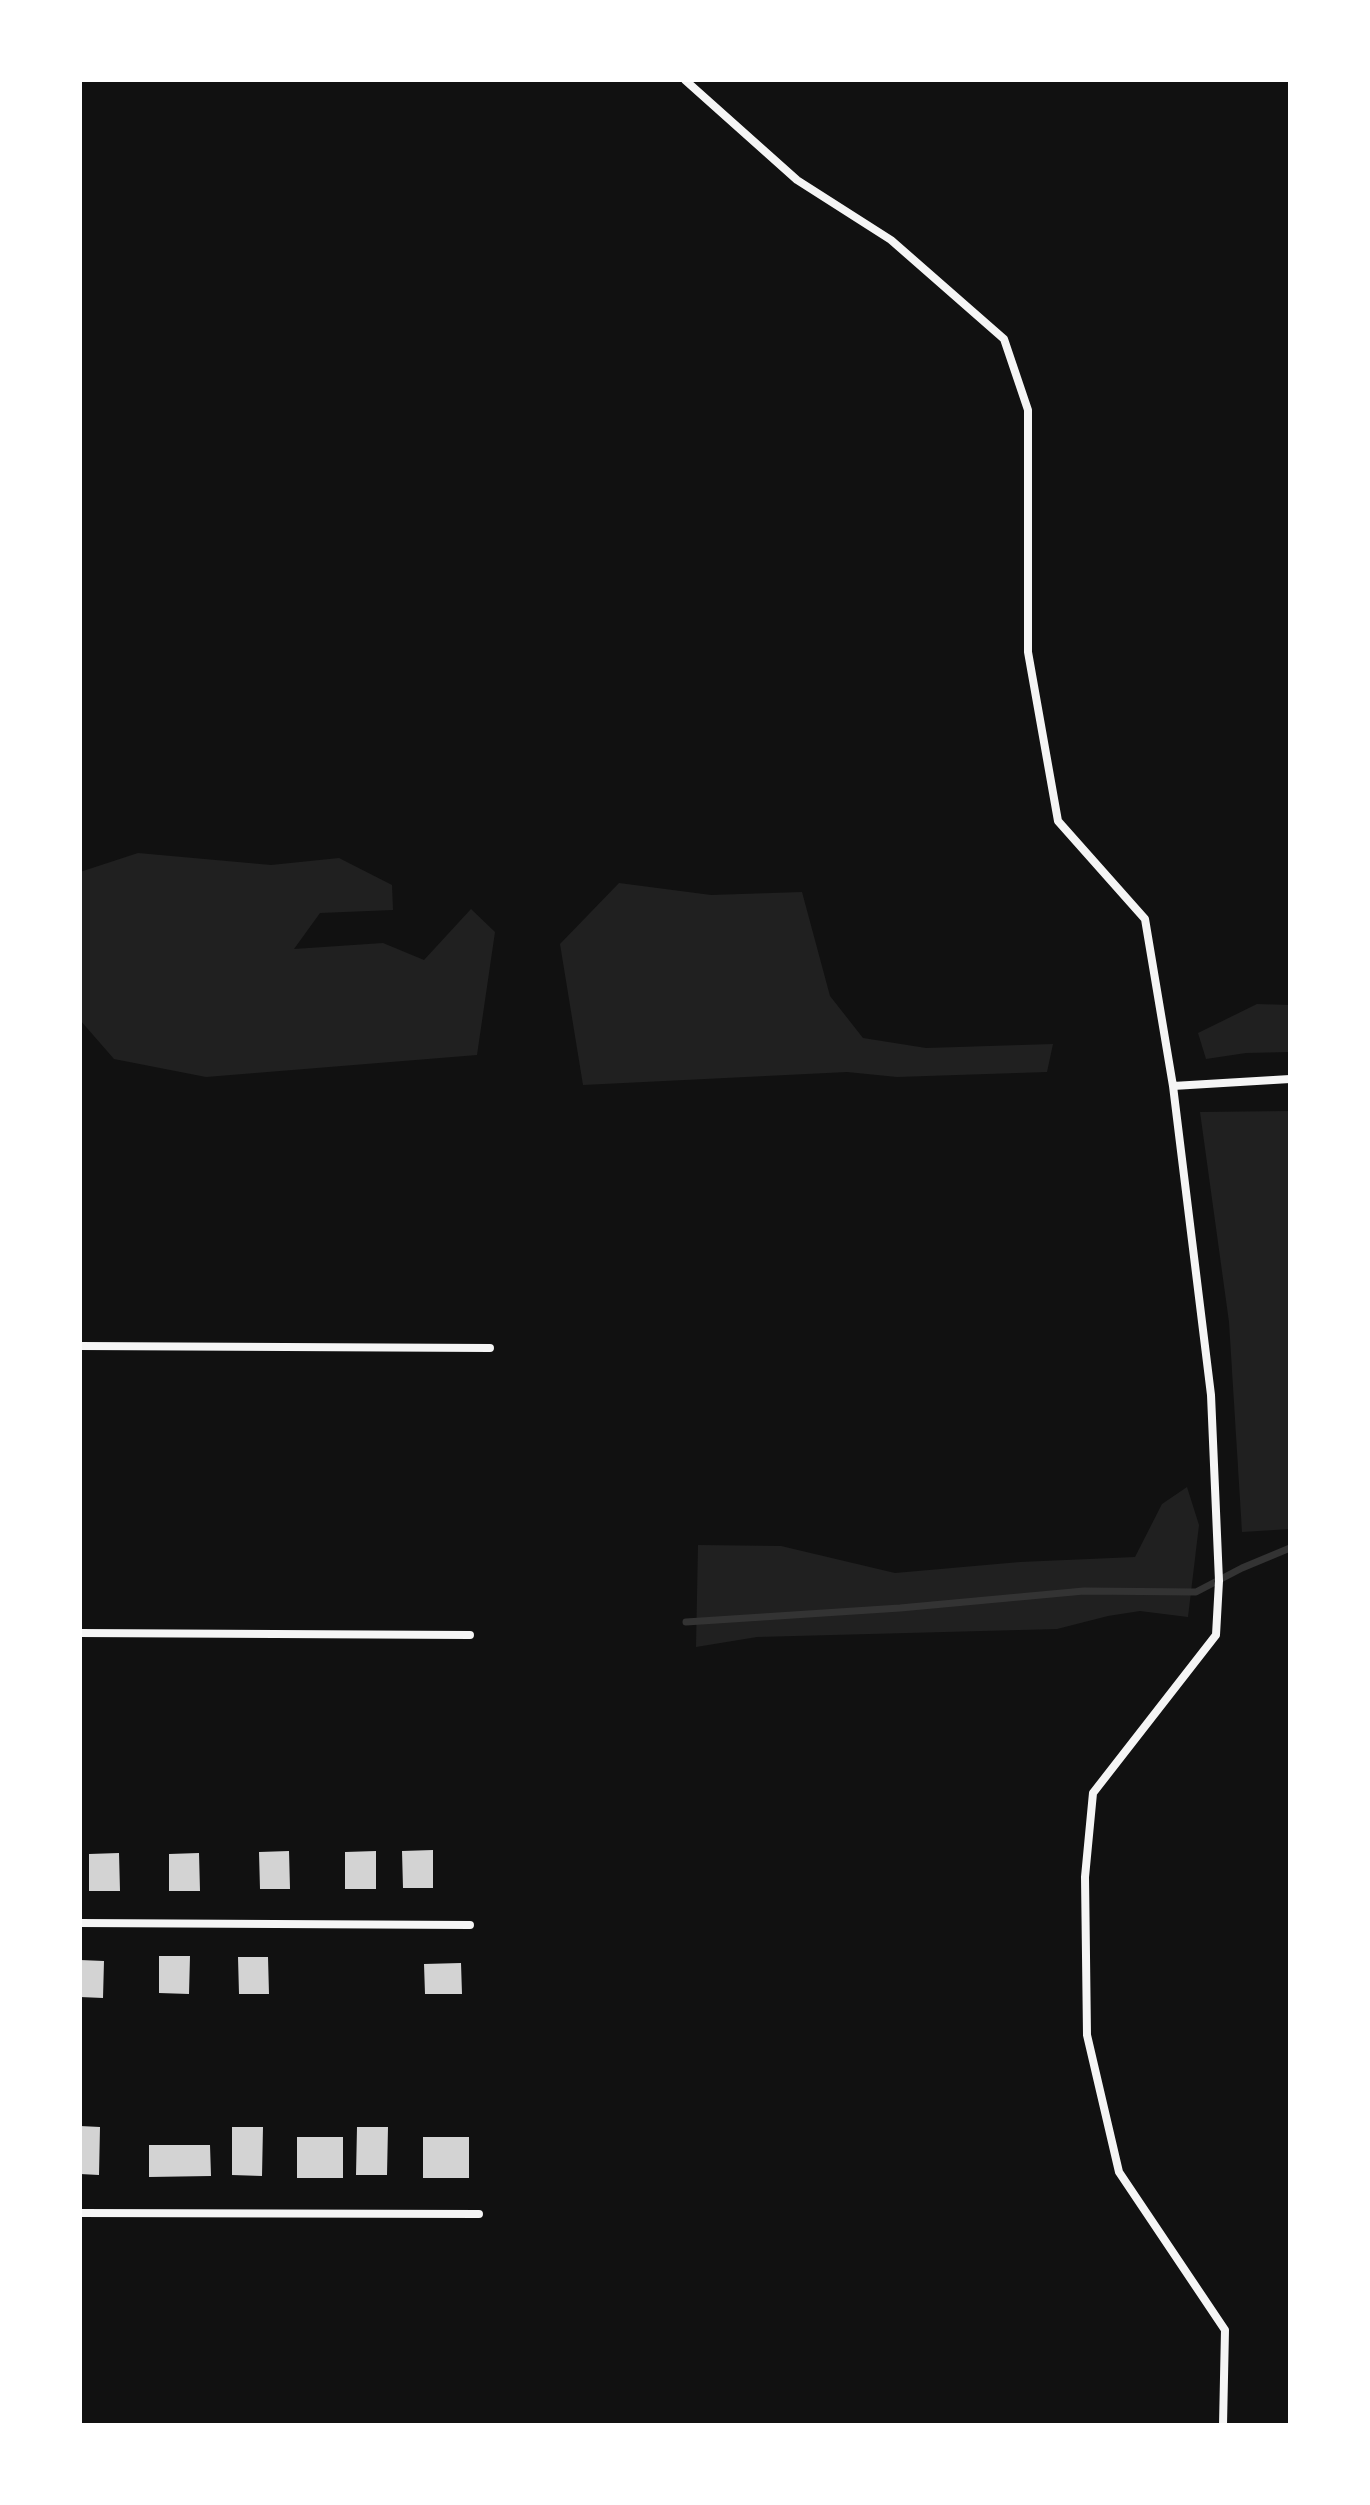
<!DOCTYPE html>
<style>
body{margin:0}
#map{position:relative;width:1370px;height:2505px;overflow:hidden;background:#111;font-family:"Alegreya Sans",sans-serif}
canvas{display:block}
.frame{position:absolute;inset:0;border:82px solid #fff;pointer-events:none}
</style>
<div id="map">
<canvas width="1370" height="2505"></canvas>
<div class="frame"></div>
</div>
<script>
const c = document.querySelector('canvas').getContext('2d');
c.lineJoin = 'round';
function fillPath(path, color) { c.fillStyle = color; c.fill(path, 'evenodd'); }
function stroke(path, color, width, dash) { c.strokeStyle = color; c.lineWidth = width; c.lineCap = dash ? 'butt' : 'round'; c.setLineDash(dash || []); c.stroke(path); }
fillPath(new Path2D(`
 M138 853 271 865 339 858 392 885 393 910 320 913 294 949 383 943 424 960 471 909 495 932 477 1055 206 1077 114 1059 80 1020V872Z
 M619 883 711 895 802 892 830 996 863 1038 926 1048 1053 1044 1047 1072 897 1077 847 1072 583 1085 560 944Z
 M1257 1004 1290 1005V1052L1246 1053 1206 1059 1198 1033Z
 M1290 1111V1529L1242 1532 1229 1322 1200 1112Z
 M1187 1487 1199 1525 1188 1617 1140 1611 1108 1616 1057 1629 757 1637 696 1647 698 1545 781 1546 895 1573 1020 1562 1135 1557 1162 1504Z`), '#202020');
stroke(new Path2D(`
 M686 1622 900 1608 1084 1591 1196 1592 1242 1568 1290 1548`), '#333', 7);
fillPath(new Path2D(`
 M433 1850V1888H403L402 1851Z
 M289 1851 290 1889H260L259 1852Z
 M376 1851V1889H345V1852Z
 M119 1853 120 1891H89V1854Z
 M199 1853 200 1891H169V1854Z
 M159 1956H190L189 1994 159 1993Z
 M238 1957H268L269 1994H239Z
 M80 1960 104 1961 103 1998 80 1997Z
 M461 1963 462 1994H425L424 1964Z
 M80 2126 100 2127 99 2175 80 2174Z
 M232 2127H263L262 2176 232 2175Z
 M357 2127H388L387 2175H356Z
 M297 2137H343V2178H297Z
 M423 2137H469V2178H423Z
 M149 2145H210L211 2176 149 2177Z`), '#d3d3d3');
stroke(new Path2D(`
 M685 80 797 180 891 240 1004 339 1028 410V652L1058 821 1145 919 1173 1086 1211 1395 1219 1581 1216 1635 1093 1793 1085 1877 1087 2035 1119 2172 1225 2330 1223 2425
 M1173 1086 1290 1079
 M80 1346 490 1348
 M80 1633 470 1635
 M80 1923 470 1925
 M80 2213 479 2214`), '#f5f5f5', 8);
</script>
